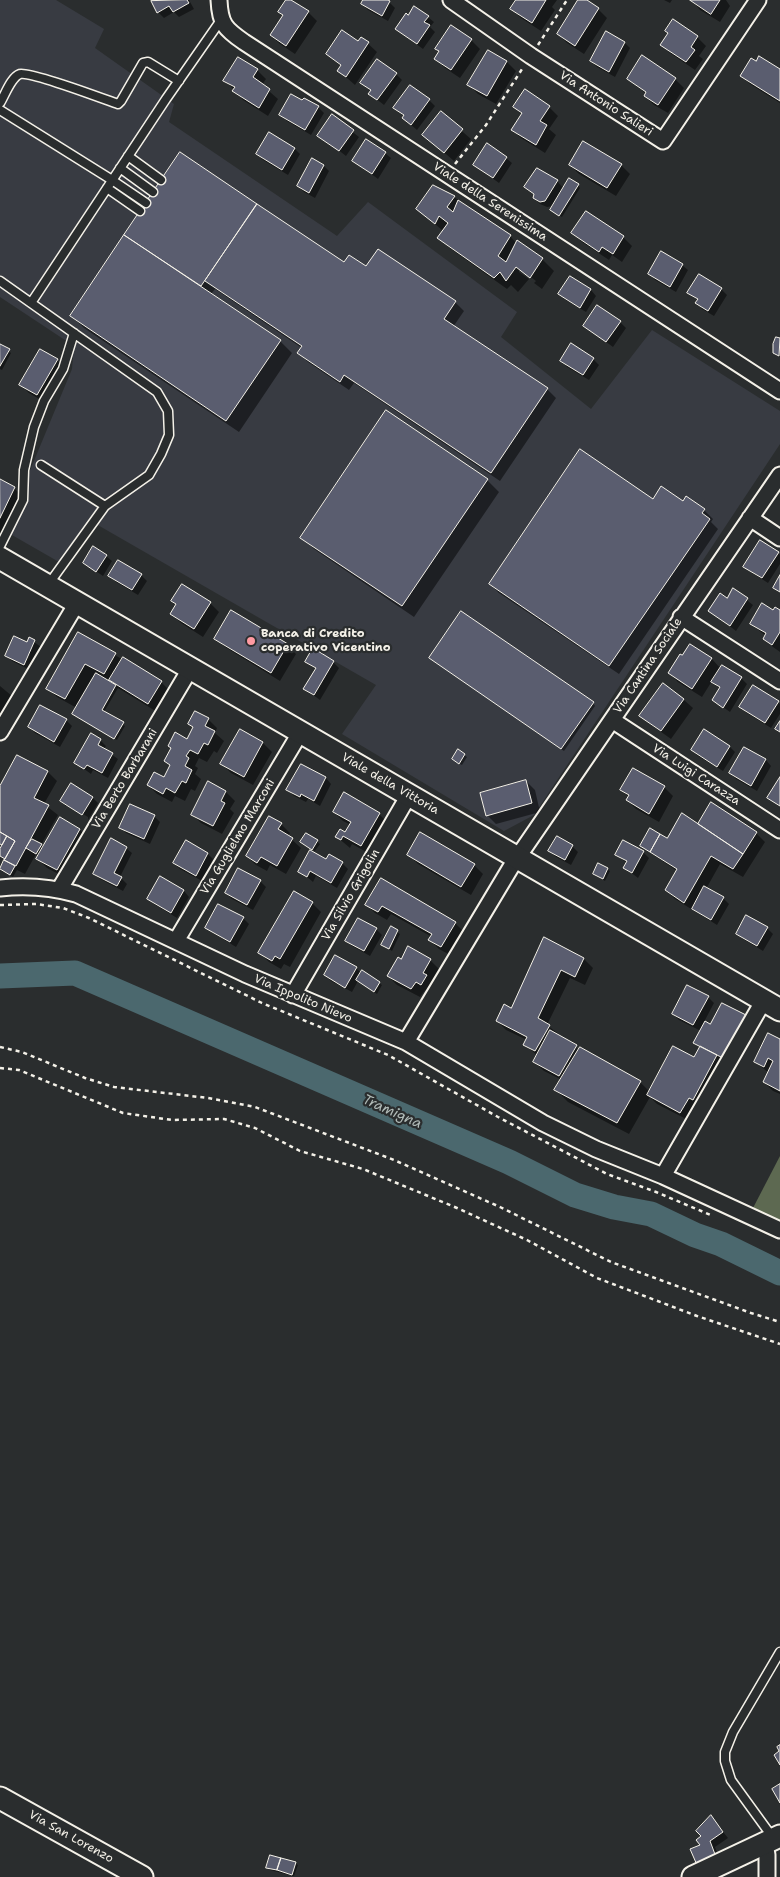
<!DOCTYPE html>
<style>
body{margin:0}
canvas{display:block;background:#2a2d2e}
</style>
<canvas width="780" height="1877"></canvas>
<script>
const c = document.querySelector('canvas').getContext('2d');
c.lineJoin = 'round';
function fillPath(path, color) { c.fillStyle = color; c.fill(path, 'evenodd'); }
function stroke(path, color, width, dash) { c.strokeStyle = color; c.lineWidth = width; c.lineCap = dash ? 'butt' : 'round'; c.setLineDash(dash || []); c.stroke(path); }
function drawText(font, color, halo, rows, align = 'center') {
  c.font = font + ' "Shantell Sans",sans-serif'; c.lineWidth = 4.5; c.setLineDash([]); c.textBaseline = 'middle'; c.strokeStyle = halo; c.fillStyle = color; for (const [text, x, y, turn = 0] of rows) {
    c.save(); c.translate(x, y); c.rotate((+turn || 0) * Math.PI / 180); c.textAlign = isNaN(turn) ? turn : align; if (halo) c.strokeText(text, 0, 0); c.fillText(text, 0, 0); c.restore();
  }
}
fillPath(new Path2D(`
 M0 0H56L104 29 95 48 174 104 169 122 337 236 368 202 517 312 501 337 591 409 652 330 780 411V444L534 815 504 831 342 734 376 685 96 524 66 566 5 531 72 369 74 346 0 297Z`), '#383b42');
fillPath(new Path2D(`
 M780 1156V1222L753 1208Z`), '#5d6951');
fillPath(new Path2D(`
 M154 0H189L194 9 179 17 174 12 164 18 158 12 152 1Z
 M287 0 308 12 317 21 295 54 280 44 271 35 284 16 279 12Z
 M364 0H387L395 8 388 21 368 10 362 4Z
 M518 0H557L552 7 555 10 541 31 521 18 512 9Z
 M580 0H584L598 9 607 18 584 54 567 43 558 34Z
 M664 0H672L670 3Z
 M692 0H726L730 6 720 22 700 10Z
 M408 16 428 17 434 22 430 27 435 32 423 49 396 29Z
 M697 37 706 46 699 56 703 59 695 70 670 53 662 44Z
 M362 38 377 52 355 85 339 71 342 67 327 54 359 43Z
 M471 40 480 49 460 78 445 68 436 59Z
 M625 43 630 48 615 77 597 67 591 61Z
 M488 51 507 62 516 71 496 104 478 94 469 85Z
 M643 57 675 79 684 88 668 113 654 105 645 96 646 94 629 79ZM637 84 651 96 637 87Z
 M257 70 266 79 262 85 278 99 268 116 243 100 225 80Z
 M780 71V103L750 84 741 75Z
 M396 74 402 80 384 105 370 94 372 91 362 82Z
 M429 100 435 106 417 130 403 118 405 116 395 107Z
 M318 107 324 113 311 135 287 121 281 115Z
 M515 107H549L558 116 549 129 556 135 545 153 521 138 512 129 522 115Z
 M441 113 471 139 454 161 424 135Z
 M332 116 359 137 346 156 319 135Z
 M295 149 300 154 288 175 263 160 257 154Z
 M385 153 391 158 378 179 354 161Z
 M180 154 345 264 367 268 455 302 464 311 453 327 547 389 556 398 500 481 354 383 349 390 308 362 299 353 302 348 215 289 211 294 280 341 292 353 239 432 84 328 72 316 130 238Z
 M506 158 512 163 499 183 474 165Z
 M313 160 324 166 329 171 315 198 304 192 298 186Z
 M570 165H621L630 174 616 196 579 174Z
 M557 181 564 189 578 185 580 188 562 217 554 212 553 206 547 207 540 204 534 198 535 195 526 187Z
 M454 197 510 236 517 244 542 259 554 271 542 289 534 283 536 281 519 268V272L529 279 518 292 511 285 507 289 451 249 439 237 443 231 418 209Z
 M586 213 623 237 632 246 622 262 612 255 609 260 582 242 573 233Z
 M682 265 688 270 676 292 655 280 650 274Z
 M721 289 727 295 714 316 702 309 697 303 698 300 689 292Z
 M591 290 596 296 586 312 566 300 560 294Z
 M620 322 626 328 613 347 584 326Z
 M0 345 11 353 2 370 0 369Z
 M41 350 57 360 66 369 46 403 29 393 20 384Z
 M593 359 599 365 589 380 567 367 562 361Z
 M0 480 14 488 23 497 4 536 0 534Z
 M487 480 499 492 414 617 314 549 302 537Z
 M653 500 683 503 704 510 713 519 711 522 718 529 619 674 499 593 490 584Z
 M778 553 780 555V564L768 583 751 572 745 566Z
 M106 556 112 561 103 576 84 563Z
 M141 575 147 581 138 595 116 582 110 576Z
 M734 590 753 605 736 631 710 611 728 599Z
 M172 601 210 603 219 612 203 637 181 623 172 614 177 605Z
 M774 611H780V652L773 647 764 639 766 636 751 624Z
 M232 612 287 645 296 654 280 681 225 647 216 638Z
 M79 634 161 682 170 691 157 712 118 688 104 712 125 726 117 740 73 714 97 673 95 672 75 707 57 697 48 688Z
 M30 639 41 647 30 670 12 661 6 656 28 643Z
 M690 646 712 659 721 669 741 678 747 684 730 712 713 700 720 689 712 681 702 697 678 682 669 673Z
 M433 660 593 703 595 706 564 751Z
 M307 661 333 662 339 668 320 700 305 689 316 669Z
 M663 685 684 700 693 708 671 739 650 724 641 716Z
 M0 686 12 696 0 718Z
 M754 687 780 704V714L771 728 747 713 741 707Z
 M196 713 208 719 217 728 215 733 224 741 217 753 214 751 207 762 199 758 195 766 198 768 195 774 201 779 195 791 191 789 185 801 175 796 172 802 157 794 148 785 164 779 171 766 166 761 187 741 194 728 190 724Z
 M66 720 72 726 60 747 35 733 29 727Z
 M240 731 263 743 272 752 253 785 231 773 222 764Z
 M100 740 106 746 104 749 118 759 108 778 93 770 91 774 76 763Z
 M730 747 735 752 723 771 698 756 692 750Z
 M744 748 766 760 771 766 757 791 736 779 730 773Z
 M458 751 467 757 462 765 456 762Z
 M17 756 48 772 57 781 44 804 58 815 41 845 44 848 80 830 89 838 66 878 47 868 38 859 39 856 36 854 25 874 17 870 13 877 1 869 6 860 0 856 3 846 0 844V788Z
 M301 765 326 778 331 784 320 806 308 799 306 802 294 796 288 790Z
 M526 781 535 790 540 812 496 824 487 815Z
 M209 783 226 792 235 801 230 809 234 813 222 834 201 823 192 814Z
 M72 784 93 798 98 803 88 820V817L66 804V806L61 801Z
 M664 787 673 796 659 822 636 809 627 800 629 797 621 790Z
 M712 804 756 833 765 842 743 877 720 864 706 889 723 898 729 904 717 925 675 899 666 890 677 871 641 846 667 839 698 825Z
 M334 812 379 814 388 823 370 854 352 844 350 848 337 837 346 833 351 825 343 821Z
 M154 816 160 822 150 844 126 833 121 827Z
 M281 824 290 833 288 836 301 848 286 874 270 865 267 871 256 865 247 856Z
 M306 834 320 844 315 851 304 844Z
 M572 846 578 852 571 865 556 857 550 851Z
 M126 848 132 853 120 877 127 884 123 891 100 879 95 874Z
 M643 852 649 858 638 878 625 868 627 863 616 855Z
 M208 854 213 859 202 881 180 869 174 863Z
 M409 855 474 865 483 874 471 895 418 864Z
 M327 861 342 863 348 869 337 888 316 876 313 882 300 871Z
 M607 869 610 871 605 881 594 874Z
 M161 877 184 891 189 897 177 918 154 904 148 898Z
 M381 879 455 923 464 932 450 955 439 949 430 940 432 937 391 914 387 920 375 913 366 904Z
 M260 881 266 887 253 910 232 899 226 893Z
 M312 903 321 912 290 967 284 964 281 969 269 962 260 953Z
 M243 918 249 924 236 947 213 933 207 927Z
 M391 928 400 934 392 951 383 945Z
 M767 928 773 934 763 951 743 939 737 933Z
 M376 929 382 935 370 956 352 946 346 941Z
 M545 939 584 959 593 968 585 985 570 978 547 1025 579 1050 640 1082 650 1092 695 1059 701 1048 695 1043 701 1031 679 1020 673 1014 708 997 714 1003 704 1022 711 1025 745 1016 754 1025 690 1121 657 1104 650 1097 629 1134 568 1102 556 1090 562 1080 544 1071 535 1062 538 1056 524 1044 527 1040 506 1030 497 1021 512 1009Z
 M402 960H430L439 969 432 982 435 985 430 993 425 990 420 997 397 985 388 976Z
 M356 968 362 974 363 972 382 985 377 994 358 981 352 992 331 981 325 975Z
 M780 1041V1094L773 1091 764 1082 769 1073 755 1062Z
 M711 1817 728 1838 715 1847 721 1863 702 1846 703 1837Z
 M295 1863 298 1865 294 1876 270 1870 267 1867Z`), '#0007');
stroke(new Path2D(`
 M0 976 75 973 509 1162 575 1195 614 1207 651 1214 695 1235 721 1244 780 1273`), '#4b686e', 25);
const building = new Path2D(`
 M187 0 189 3 173 12 169 6 157 13 151 1Z
 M286 0H291L309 11 286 46 270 35 283 15 278 12Z
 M363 0H388L390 1 382 16 361 4Z
 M516 0H546L532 23 510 9Z
 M578 0H587L599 8 575 46 557 34Z
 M690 0H720L711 14Z
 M414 6 429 16 424 22 430 25 417 44 395 29 406 13 408 15Z
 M673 19 698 36 691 47 695 50 686 62 660 45 668 33 665 31Z
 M451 25 472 39 451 70 434 59 439 51 435 49Z
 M342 30 358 41 361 37 369 42 346 77 337 71 341 65 326 54Z
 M606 31 625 42 609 72 590 61Z
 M488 50 507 61 487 96 467 85Z
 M642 55 676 78 658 105 644 96 646 92 627 79Z
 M759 56 780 69V101L740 76 751 58 756 61Z
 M238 57 258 69 253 77 270 89 259 108 232 91 235 87 223 81Z
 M377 59 397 73 377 100 368 94 371 90 360 83Z
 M410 85 430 99 411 125 402 118 404 115 393 108Z
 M525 89 550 106 540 121 547 125 536 145 511 130 522 113 513 107Z
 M291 94 302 100 304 98 319 106 305 130 279 115Z
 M441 111 463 129 444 153 422 135Z
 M332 114 354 130 339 151 317 136Z
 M269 132 295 148 282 170 256 154Z
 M366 139 386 152 372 174 352 161Z
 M583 141 622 164 607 188 569 165Z
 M487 143 507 157 493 178 473 165Z
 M180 152 257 204 201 286 124 235Z
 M312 158 324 165 309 193 297 186Z
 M537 168 558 180 545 201 540 202 533 198 534 194 524 187Z
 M569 178 579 184 559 216 550 210Z
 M433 185 455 196 447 207 453 212 458 200 511 235 498 256 506 262 517 240 543 258 530 278 516 267 506 281 500 272 494 278 437 238 448 223 439 216 435 224 416 209Z
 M257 204 344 262 349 255 366 266 378 249 456 301 444 319 548 388 491 473 344 375 340 382 297 353 302 346 205 281Z
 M586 211 624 236 613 254 602 247 599 252 571 233Z
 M124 235 281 340 226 421 70 316Z
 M661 251 683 264 670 287 648 274Z
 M699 274 722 288 708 311 695 303 698 299 687 293Z
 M570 276 591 289 580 308 558 294Z
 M597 305 621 321 606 342 583 326Z
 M776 337 780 338 779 356 773 353V344Z
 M571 343 594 358 583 375 560 361Z
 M0 344 10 349 0 366Z
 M40 349 58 359 37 395 19 385Z
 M386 410 488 479 402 606 300 538Z
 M580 449 653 499 661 486 683 501 686 496 705 509 702 513 710 519 609 666 489 584Z
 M0 479 15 487 0 518Z
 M760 540 779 552 762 578 743 567Z
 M93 546 107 555 96 572 83 563Z
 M118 560 142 574 132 590 108 576Z
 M780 575V592L773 588Z
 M182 584 211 602 194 629 170 614 176 604 171 601Z
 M733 588 748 598 730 626 708 611 720 593 727 598Z
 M762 603 773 610 775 607 780 610V632L772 645 763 639 766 633 750 624Z
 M231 610 288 644 271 673 214 639Z
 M461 611 594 702 561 749 429 658Z
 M78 632 116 653 104 674 85 664 65 699 46 689Z
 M14 636 27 642 29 637 35 640 24 665 5 656Z
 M690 644 712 658 692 689 668 673 680 654 682 655Z
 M313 648 334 661 314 695 303 689 316 668 305 662Z
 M123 657 162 681 148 704 109 680Z
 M722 665 742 677 723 708 712 700 720 687 711 682Z
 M96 673 116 685 102 710 124 722 114 739 72 714Z
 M663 683 684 699 661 731 639 716Z
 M753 685 779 701 765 723 739 707Z
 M40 705 67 719 54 742 28 727Z
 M195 711 209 718 205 726 215 731 208 745 204 743 198 754 190 750 186 756 189 758 185 766 192 770 186 783 182 781 175 793 166 788 163 794 147 785 154 772 164 777 170 765 164 761 171 748 168 746 175 732 187 739 193 727 188 724Z
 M780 721V732L775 729Z
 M240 729 263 742 244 777 220 764Z
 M704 729 730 746 717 767 691 750Z
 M91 733 101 739 98 745 113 753 102 773 87 765 84 769 74 763Z
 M744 747 766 759 751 786 729 773Z
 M458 749 465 754 459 764 452 759Z
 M17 755 48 771 34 798 49 805 16 866 4 860 15 841 0 832V786Z
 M301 764 326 777 314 801 301 794 300 797 286 790Z
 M633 768 665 786 649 814 626 800 629 795 620 790Z
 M780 777V806L767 798Z
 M526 780 532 803 486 816 480 793Z
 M208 781 226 791 221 801 225 803 213 826 191 815Z
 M71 783 93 797 82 815 60 801Z
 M344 792 380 813 361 846 343 836 341 840 335 837 340 829 345 832 351 822 333 812Z
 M711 802 757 832 743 854 698 824Z
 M130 804 155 815 144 839 119 828Z
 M682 813 743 854 733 869 711 856 684 903 665 890 677 869 650 852 660 834 667 838Z
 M269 816 282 823 278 829 293 838 277 866 261 857 257 863 246 856Z
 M60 817 80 829 57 870 36 859Z
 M650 828 660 834 650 852 640 846Z
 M0 832 7 836 2 845 0 844Z
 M420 832 475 864 461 887 407 855Z
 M306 833 318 840 312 850 300 842Z
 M7 836 15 841 5 859 0 856V849Z
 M557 836 573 845 565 860 548 851Z
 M111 838 127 847 114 873 122 877 117 886 93 874Z
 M32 839 42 844 36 854 26 848Z
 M186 840 208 853 196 876 173 863Z
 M623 840 644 851 632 873 623 868 627 861 615 855Z
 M310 850 326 859 329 854 343 862 331 883 310 871 307 877 298 872Z
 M4 860 15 866 10 875 0 869Z
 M598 863 608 868 603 879 593 874Z
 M238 868 261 880 247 905 225 893Z
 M160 876 184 890 171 913 147 899Z
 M381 878 456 922 441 947 428 940 432 934 382 906 378 912 365 905Z
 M704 886 724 897 711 920 692 909Z
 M294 891 313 902 280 959 275 956 272 961 258 953Z
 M218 904 244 917 230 942 205 928Z
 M746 915 768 927 757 946 736 934Z
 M358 918 377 928 364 951 345 941Z
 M391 926 398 930 389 949 381 945Z
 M544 937 584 958 575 977 561 970 538 1018 550 1025 535 1051 523 1045 527 1037 496 1021 504 1004 511 1008Z
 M408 946 431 959 423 973 427 975 421 985 416 982 411 989 387 976 398 957 401 959Z
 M335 955 357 967 345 988 324 975Z
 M362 970 380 982 374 992 356 980Z
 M687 985 709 996 693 1025 672 1014Z
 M722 1003 746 1015 723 1058 693 1043 705 1021 710 1024Z
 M550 1030 577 1045 559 1076 533 1062Z
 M768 1033 780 1039V1091L763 1082 773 1061 768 1058 764 1067 754 1062Z
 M673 1046 694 1057 700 1046 717 1055 693 1100 689 1098 680 1113 647 1095Z
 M580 1047 641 1081 617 1123 554 1090Z
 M780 1745V1765L774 1755 779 1751 777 1747Z
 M780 1784V1803L772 1789Z
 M711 1815 723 1832 710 1841 716 1857 697 1865 690 1849 700 1845 696 1840 701 1836 696 1831Z
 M270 1855 281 1858 277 1870 266 1868Z
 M281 1858 296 1862 292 1875 277 1870Z`);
fillPath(building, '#5a5d6f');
stroke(building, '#f4f1e8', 1);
const lane = new Path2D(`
 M0 103C5 95 11 77 20 74 30 71 104 99 118 104L121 101 143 63 148 62 179 81
 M0 110 112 180 146 203
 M128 156 161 180
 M120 168 153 192
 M107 188 140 211
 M0 281 157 392 168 411 169 435 161 454 149 475 105 506 41 465
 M31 303 166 99 221 20
 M0 546 23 500 24 470 34 427 44 401 63 369 74 333
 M48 585 105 506
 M771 1838 768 1831 731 1780 725 1761V1752L733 1732 780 1652`);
const street = new Path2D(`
 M219 0C220 24 225 29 244 42L780 391
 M451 0 531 56 663 141 758 0
 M750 518 780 538
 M681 617 780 681
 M612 720 780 830
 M0 732 77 603
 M0 888C26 885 51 887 76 894L245 974 406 1042 543 1123 596 1149 663 1176 780 1230
 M59 890 190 669
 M176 941 300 733
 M293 995 409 795
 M406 1042 511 867 780 475
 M663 1176 764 1000
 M765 1843 767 1855V1877`);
const secondary = new Path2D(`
 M0 558 780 1010
 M0 1798 142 1877
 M693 1877 780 1836`);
stroke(lane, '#f4f1e8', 11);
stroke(street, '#f4f1e8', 19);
stroke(secondary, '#f4f1e8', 25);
stroke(new Path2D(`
 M538 45 567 0
 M455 164 486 125 524 66
 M0 905 36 904 63 908 89 918 262 1003 388 1055 498 1117 607 1174 656 1192 713 1216
 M0 1047 22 1052 85 1078 114 1087 208 1098 255 1107 394 1160 500 1207 611 1262 751 1313 780 1322
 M0 1068 19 1070 123 1113 172 1120 224 1119 255 1128 300 1151 363 1169 457 1208 527 1240 597 1278 697 1316 780 1344`), '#f4f1e8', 2.5, [4, 4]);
stroke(lane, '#2a2d2e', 8);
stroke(street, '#2a2d2e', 15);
stroke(secondary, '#2a2d2e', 21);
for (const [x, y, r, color] of [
 [251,641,5,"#ff9aa2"]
]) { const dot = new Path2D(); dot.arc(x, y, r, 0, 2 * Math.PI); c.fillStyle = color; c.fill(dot); stroke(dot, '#2a2d2e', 2); }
drawText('12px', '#f4f1e8', '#2a2d2e', [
 ["Via Antonio Salieri",606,104,33],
 ["Viale della Serenissima",490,202,33],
 ["Via Cantina Sociale",648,666,-56],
 ["Via Luigi Carazza",696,775,33],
 ["Via Berto Barbarani",125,779,-59],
 ["Viale della Vittoria",390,784,30],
 ["Via Guglielmo Marconi",238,837,-59],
 ["Via Silvio Grigolin",351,895,-60],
 ["Via Ippolito Nievo",303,999,23],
 ["Via San Lorenzo",71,1837,29]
]);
drawText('bold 12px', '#f4f1e8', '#2a2d2e', [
 ["Banca di Credito",261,634],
 ["coperativo Vicentino",261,648]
], 'left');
drawText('italic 14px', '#b0bab7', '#2a2d2e', [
 ["Tramigna",392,1112,24]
]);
</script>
